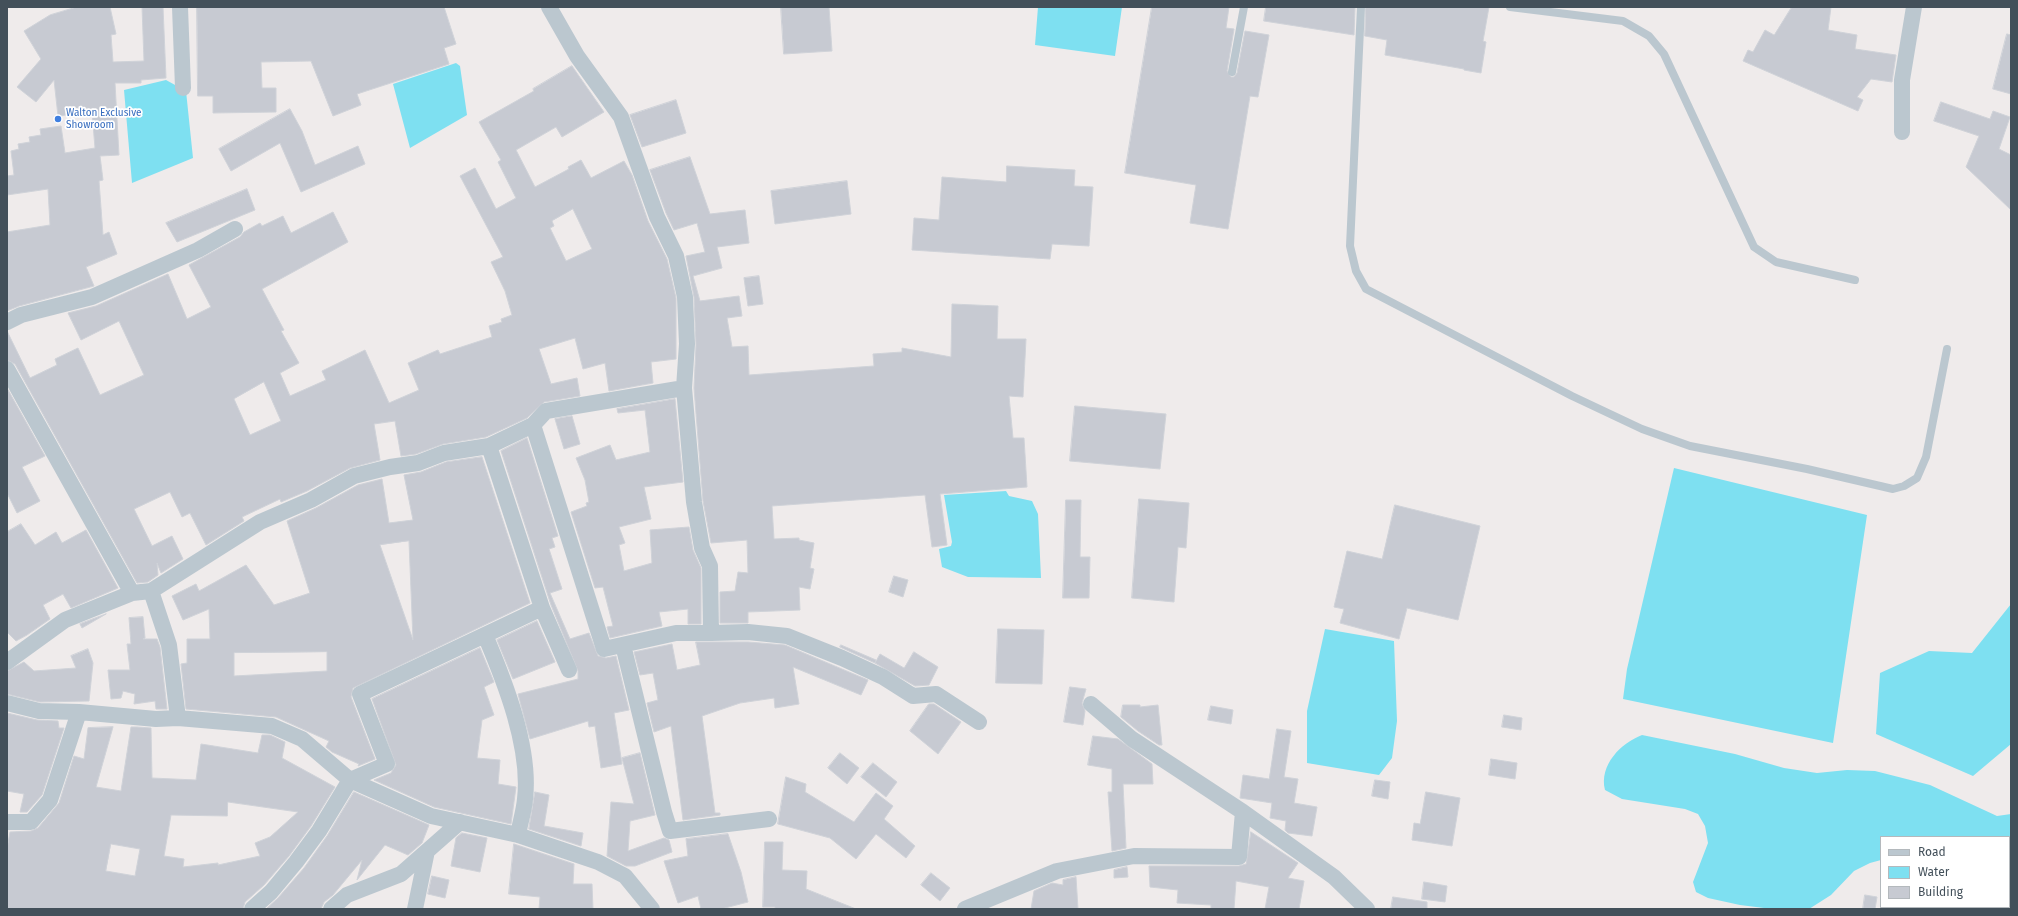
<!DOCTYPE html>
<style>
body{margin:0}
#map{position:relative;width:2018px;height:916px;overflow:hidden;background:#efebeb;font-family:"Fira Sans",sans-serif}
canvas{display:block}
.frame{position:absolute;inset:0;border:8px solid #43505a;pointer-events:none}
.legend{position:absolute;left:1880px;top:836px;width:130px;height:72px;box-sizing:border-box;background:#fff;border:1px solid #b4b9bd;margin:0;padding:5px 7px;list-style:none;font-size:12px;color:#43505a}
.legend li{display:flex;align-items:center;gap:8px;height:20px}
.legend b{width:20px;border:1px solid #b4b9bd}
</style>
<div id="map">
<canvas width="2018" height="916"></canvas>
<div class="frame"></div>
<ul class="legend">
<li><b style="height:5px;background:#bbc7cf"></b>Road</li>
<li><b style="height:11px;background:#7ee0f1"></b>Water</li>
<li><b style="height:11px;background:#c7cad2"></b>Building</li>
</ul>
</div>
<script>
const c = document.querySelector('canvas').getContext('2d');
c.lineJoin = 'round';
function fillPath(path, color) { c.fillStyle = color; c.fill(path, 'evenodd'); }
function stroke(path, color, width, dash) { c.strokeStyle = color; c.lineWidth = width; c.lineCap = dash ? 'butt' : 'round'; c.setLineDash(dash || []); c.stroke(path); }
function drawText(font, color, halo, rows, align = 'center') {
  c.font = font + ' "Fira Sans",sans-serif'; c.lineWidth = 3.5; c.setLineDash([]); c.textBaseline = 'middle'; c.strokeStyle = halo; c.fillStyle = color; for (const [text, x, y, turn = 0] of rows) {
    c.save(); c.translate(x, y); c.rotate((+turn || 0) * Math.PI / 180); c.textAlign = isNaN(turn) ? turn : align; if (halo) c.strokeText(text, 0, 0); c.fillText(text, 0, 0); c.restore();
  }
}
fillPath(new Path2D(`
 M1038 7H1122L1115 56 1035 45Z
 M456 63 460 66 467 115 410 148 393 84Z
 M166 80 186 91 193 158 132 183 124 90Z
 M1674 468 1867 515 1833 743 1623 699 1627 669Z
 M1006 491 1009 496 1032 501 1038 514 1041 578 968 577 942 567 939 549 951 546 952 542 944 495Z
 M2011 604V744L1973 776 1876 734 1880 673 1929 651 1972 653Z
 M1325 629 1394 641 1397 721 1392 758 1379 775 1307 763V711Z
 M1642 735 1735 754 1784 768 1817 773 1847 770 1875 771 1930 785 1997 816 2011 814V909H1973V907H2009V837H1881V860L1870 863 1854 871 1831 895 1809 909H1772L1740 905 1708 898 1696 892 1693 882 1708 843 1705 826 1698 814 1685 809 1622 799 1605 790C1599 765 1621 743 1642 735Z`), '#7ee0f1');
const building = new Path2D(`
 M77 7H110L116 34 111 35 113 62 144 61 142 7H163L166 78 141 80V83H115L119 155 100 156 103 180 99 181 103 235 109 232 117 254 86 267 94 286 19 306 7 311V232L50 225 48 189 7 195V176L14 175 11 151 19 149 18 144 30 142 29 137 41 135 40 129 61 126 65 153 95 148 92 112 58 116 54 80 36 102 17 87 41 59 24 31 50 15Z
 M197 7H444L456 44 444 48 449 64 357 94 361 105 333 116 311 61 261 62 262 88H276V112L213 113V96H198Z
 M781 7H829L832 51 784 54Z
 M1152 7H1229L1226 28 1234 29 1227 71 1231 77H1234L1237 73 1245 31 1269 35 1258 97 1250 96 1228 229 1190 223 1196 185 1125 173Z
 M1266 7H1355L1354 35 1264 21Z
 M1366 7H1489L1483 41 1486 42 1481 73 1464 70V69L1385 55 1387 40 1365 36Z
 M1792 7H1831L1828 30 1857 35 1855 49 1896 55 1892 82 1871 79 1857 97 1863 100 1858 111 1743 61 1748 50 1753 52 1765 30 1774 35Z
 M2007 34 2011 35V94L1993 89Z
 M572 66 604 112 562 137 556 127 516 150 535 187 569 169 568 167 581 160 591 178 624 161 632 175 648 221 667 259 676 298V359L651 362 653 383 609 391 605 363 583 369 575 338 539 349 551 384 577 378 580 396 544 402 527 418 486 437 443 444 416 454 401 456 395 421 374 424 380 460 350 468 307 491 281 502 280 499 242 517 244 521 206 545 190 513 182 517 170 492 134 509 152 546 172 536 183 559 161 573 157 563 158 575 148 582 137 583 15 364 7 360V331L30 378 57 365 55 359 78 348 100 395 144 375 119 321 81 340 68 313 96 306 168 274 187 319 211 307 189 265 240 237 244 232 260 223 262 226 283 216 291 233 333 212 348 242 262 289 284 330 281 331 299 363 280 373 290 396 326 380 322 371 365 350 389 403 419 390 408 363 438 350 440 354 492 337 489 326 502 322 501 319 512 315 505 291 491 262 503 257 460 176 475 168 496 209 516 198 498 162 501 160 479 122 534 91 533 89ZM573 209 592 249 566 261 550 228 554 226 552 221ZM264 382 281 421 250 435 234 399Z
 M676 100 686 133 642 147 630 115Z
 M1941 102 1990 119 1993 111 2010 117 1999 149 2011 155V210L1966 167 1979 136 1934 121Z
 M290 109 302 131 315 165 358 146 365 164 301 192 280 143 231 171 219 149Z
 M690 157 710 214 745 210 749 243 717 247 722 268 693 276 700 301 739 296 742 316 727 318 732 347 748 346 749 375 874 366 873 354 902 352V348L951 357 952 304 998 306 997 339H1026L1023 397 1009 396 1013 438H1024L1027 487 940 494 947 545 932 547 925 495 772 506 774 539 799 538V540L814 543 810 568 814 569 810 589 799 587 800 610 748 612V623H720V592L735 591 738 572 748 573 747 540 711 543 703 501 694 388 696 345 694 297 686 256 705 252 697 223 674 230 666 213 650 170Z
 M1007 166 1075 170 1074 186 1093 187 1089 246 1052 244 1050 259 912 250 914 218 939 220 942 177 1006 182Z
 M847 181 851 214 775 224 771 191Z
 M247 189 255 210 177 242 166 223Z
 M759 276 763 304 748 306 744 278Z
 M7 388 45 456 22 467 40 501 17 513 7 493Z
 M675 399 683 482 644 487 651 519 619 527 625 543 619 545 624 571 652 563 650 530 689 527 693 550 701 568V624H688V609L659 612 662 626 610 638 607 627 613 626 603 587 595 588 571 512 587 506 586 503 589 502 585 480 576 458 610 445 616 460 650 452 645 410 618 413 617 409Z
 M1075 406 1166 414 1160 469 1070 461Z
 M572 416 580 444 564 449 555 419Z
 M527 438 558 536 552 538 555 547 549 549 562 589 550 593 570 639 589 633 598 656 606 658 616 656 629 710 614 713 622 764 601 768 595 726 589 727 588 721 530 739 518 694 578 679V671L551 605 501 451Z
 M482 457 530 603 353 688 351 697 375 759 358 766 359 764 332 752 326 747 329 741 276 717 186 709 181 664 187 663V639H210L209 609 183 620 172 596 196 584 199 591 246 565 274 605 310 593 287 521 316 508 358 485 382 479 389 523 413 520 404 475 421 472 446 462ZM409 541 413 640 380 545ZM327 652V671L234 676V653Z
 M1139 499 1189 503 1186 548 1178 547 1174 602 1132 598Z
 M1066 500H1081L1080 557H1090L1089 598H1063Z
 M1395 505 1480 526 1458 620 1407 608 1399 639 1340 623 1344 609 1334 607 1347 551 1382 559Z
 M21 524 35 545 56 532 62 543 86 530 118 588 71 608 63 594 43 605 50 619 27 635 16 641 7 632V532Z
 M894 576 908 580 903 597 889 592Z
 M106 614 82 628 80 624Z
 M143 617 145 638 143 639H157L160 647 167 709H156L155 701 134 704 135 694 123 691 121 698 111 699 108 670H130L127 644H131L129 618Z
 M537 621 555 662 513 679 497 640Z
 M998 629 1044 630 1042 684 996 683Z
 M696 642H748L785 645 868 680 861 695 793 667 799 704 775 708 774 698 740 703 702 716 715 813H720V815L683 820 671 726 654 732 647 703 658 700 653 673 640 675 634 652 672 644 677 670 700 665Z
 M841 645 876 660 875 663 840 647Z
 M480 648 494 682 484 687 494 715 482 720 477 758 500 760 498 784 516 787 511 824 434 807 374 780 391 773 396 765 372 699Z
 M88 649 93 663 89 701 40 702 7 694V671L24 662 34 671 76 668 71 656Z
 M914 652 938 667 929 685 915 686 875 663 880 654 904 668Z
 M1070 687 1086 689 1082 703 1085 711 1083 725 1064 722Z
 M929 704H934L961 722 938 754 910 731Z
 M1123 705H1140V707L1158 705 1162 745H1159L1138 731 1121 717Z
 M1211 706 1233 710 1231 724 1208 720Z
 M7 713 37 720 58 721 59 728H64L42 795 27 812H20L24 794 7 791Z
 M1504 715 1522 718 1521 730 1502 727Z
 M113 727 96 787 121 791 131 727H137L151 728 152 778 196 780 201 744 258 753 262 735H270L285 742 282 758 335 787 311 826 289 856 264 885 245 902 243 909H7V849L10 832 31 831 38 828 59 803 74 756 84 759 88 728ZM228 802 298 812 270 837 255 843 260 856 218 865V863L183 867 184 859 164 856 171 815 227 816ZM111 844 140 849 135 876 106 871Z
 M1277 729 1291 731 1284 777 1298 779 1294 803 1317 807 1312 836 1288 833 1285 830 1286 821 1270 818 1272 803 1240 798 1243 775 1269 779Z
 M1093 736 1118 739 1152 764 1153 784H1123L1126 848 1112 851 1108 792H1112V769L1088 765Z
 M640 753 655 815 630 821 628 851 664 838 669 840 672 852 635 866H626L607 856 611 802 634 804 622 758Z
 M840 753 859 768 847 784 828 768Z
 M1491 759 1517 763 1515 779 1489 775Z
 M873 763 897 782 886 797 861 777Z
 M786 777 806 784 805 792 854 822 876 793 893 806 884 819 915 846 906 858 876 834 856 859 830 838 778 824Z
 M1375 780 1390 782 1388 799 1372 796Z
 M354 792 429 825 422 843 408 855 385 845 357 880 362 860 333 895 324 902 321 909H266L278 898 304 868 327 836Z
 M535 792 549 795 544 826 583 833 581 846 529 829Z
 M1426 792 1460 798 1452 846 1412 840 1414 823 1420 824Z
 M1251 832 1298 863 1288 878 1304 881 1299 909H1265L1269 887 1236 881 1234 909H1211V905L1177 903 1178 890 1150 887 1149 866H1239L1246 864Z
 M462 833 487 838 480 872 451 866 456 838Z
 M728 834 741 872 748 902 721 909H701L698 896 678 903 664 861 688 856 686 839Z
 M765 842H783L782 870 807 871 806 889 856 909H775V907H763Z
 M514 844 574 864 573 884H592L593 909H539L540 897 509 894Z
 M1127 867 1128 877 1114 878V870Z
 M931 873 950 888 940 901 921 885Z
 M432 876 449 880 445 898 428 894Z
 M1076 877 1078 909H1031L1034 891 1052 883 1063 885V880Z
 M1424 882 1447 886 1445 902 1422 899Z
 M1865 895 1877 897 1875 909H1863Z
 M1393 897 1427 902V909H1391Z`);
fillPath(building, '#c7cad2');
stroke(building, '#cfd2d8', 1);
stroke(new Path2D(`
 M1361 7 1350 246 1356 271 1366 289 1572 396 1642 429 1690 446 1807 469 1893 489 1904 486 1917 478 1926 457 1947 349
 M1510 7 1623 21 1649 36 1664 54 1754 247 1776 262 1855 280
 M1232 72 1244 7`), '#bbc7cf', 8);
stroke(new Path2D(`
 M180 7 183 88
 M1902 132V80L1914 7
 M7 322 21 315 92 297 198 250 235 229
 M7 369 132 593
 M533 425 604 649 676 633H711L710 566 702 548 694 502 684 388
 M489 446 542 608 569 670
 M151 591 169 645 178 718
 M711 633 748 632 787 636 842 658 883 677 913 696 936 694 979 722
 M485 635C505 682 531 748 525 799 524 811 520 823 518 835
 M623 645 664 812 670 831 769 819
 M7 662 65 620 132 593 151 591 260 522 311 500 354 476 390 467 418 463 444 453 489 446 533 425 546 411 684 388 687 344 685 297 676 256 657 217 621 117 577 56 549 7
 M7 703 39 711 79 712 156 719 178 718 272 726 302 739 350 780 431 816 518 835 598 862 625 876 652 909
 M1091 704 1132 739 1243 812 1334 877 1367 909
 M7 822H31L50 800 79 712
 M252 909 271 892 296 862 319 831 350 780 387 764 360 694 542 608
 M331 909 347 895 401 874 460 822
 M415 909 427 851
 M965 909 1057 871 1134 856 1239 857 1243 812`), '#bbc7cf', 16);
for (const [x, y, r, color] of [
 [58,119,4,"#3f7fe0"]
]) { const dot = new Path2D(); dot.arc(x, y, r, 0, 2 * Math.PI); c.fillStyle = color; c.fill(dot); stroke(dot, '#fff', 1.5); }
drawText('10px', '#366cbe', '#fff', [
 ["Walton Exclusive",66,113],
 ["Showroom",66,125]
], 'left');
</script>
